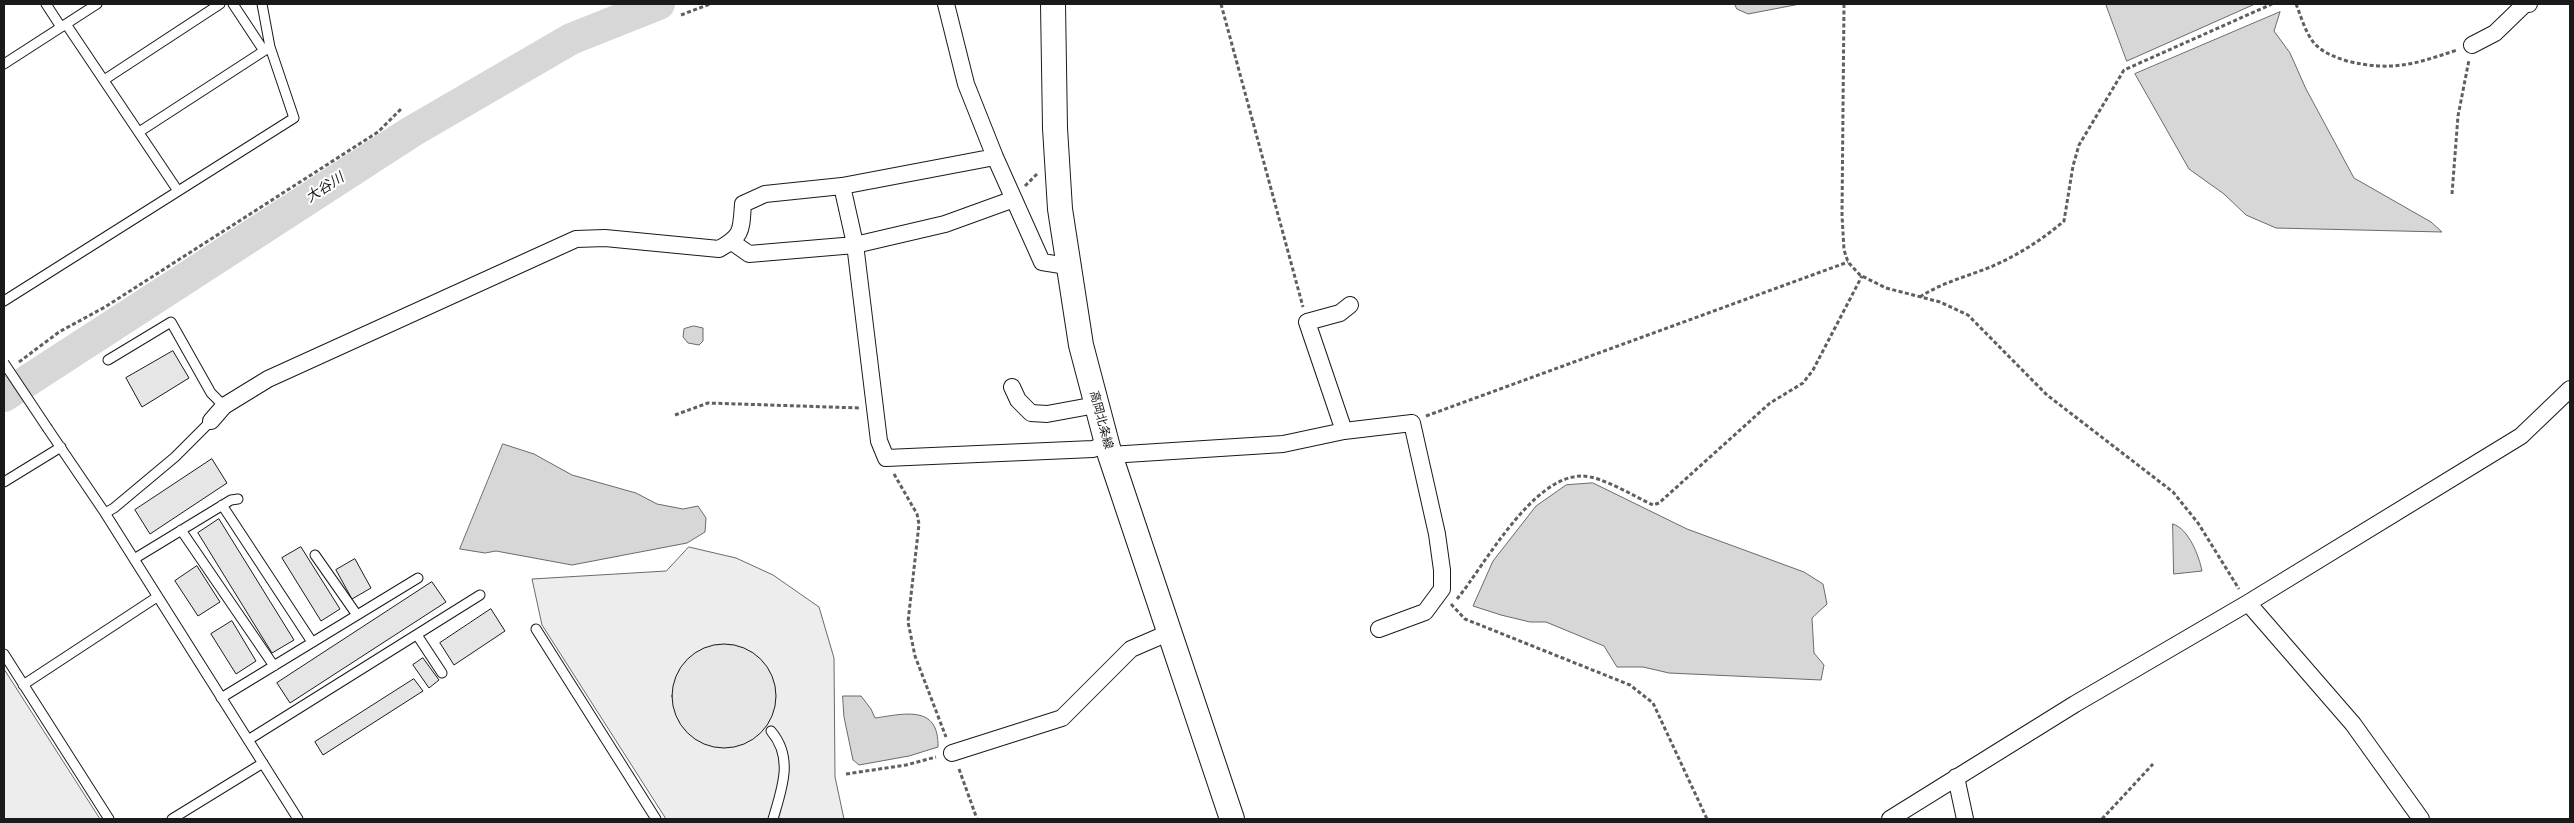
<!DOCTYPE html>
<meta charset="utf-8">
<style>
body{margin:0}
#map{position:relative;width:2574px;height:823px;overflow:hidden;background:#fff;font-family:"IBM Plex Sans",sans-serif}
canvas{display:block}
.frame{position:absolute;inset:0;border:5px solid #1a1a1a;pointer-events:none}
</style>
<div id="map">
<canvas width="2574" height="823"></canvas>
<div class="frame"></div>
</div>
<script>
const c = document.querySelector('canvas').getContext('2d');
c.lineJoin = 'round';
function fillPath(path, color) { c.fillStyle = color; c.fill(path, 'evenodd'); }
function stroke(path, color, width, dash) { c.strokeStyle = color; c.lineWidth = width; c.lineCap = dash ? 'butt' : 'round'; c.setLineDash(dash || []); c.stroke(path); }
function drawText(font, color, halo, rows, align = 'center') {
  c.font = font + ' "IBM Plex Sans","Noto Sans JP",sans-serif'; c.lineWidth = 4; c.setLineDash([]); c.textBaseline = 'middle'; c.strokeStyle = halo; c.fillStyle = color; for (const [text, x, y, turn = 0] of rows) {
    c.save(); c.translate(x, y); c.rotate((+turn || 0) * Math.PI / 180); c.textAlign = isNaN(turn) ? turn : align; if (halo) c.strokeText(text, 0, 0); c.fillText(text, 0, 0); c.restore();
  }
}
const built = new Path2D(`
 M689 547 736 558 773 575 819 607 834 658 835 777 844 819H666L542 625 532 579 666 571Z
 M4 669 100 819H4Z`);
fillPath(built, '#ededed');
stroke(built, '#6a6a6a', 1);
const water = new Path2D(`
 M1735 4H1800L1748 14 1737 9Z
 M2106 4H2255L2127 61Z
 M2280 12 2274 31 2290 53 2306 89 2354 178 2431 222 2442 232 2276 228 2246 215 2224 194 2189 169 2135 74Z
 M694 326 703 328V341L699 345 688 343 683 337 684 329Z
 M503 444 534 454 572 475 636 493 657 504 683 509 698 506 706 518 705 532 687 543 572 565 496 551 485 553 460 549Z
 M1593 483 1687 529 1804 572 1823 584 1827 604 1812 618 1814 653 1824 665 1821 680 1669 673 1643 667H1617L1604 646 1546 622H1530L1501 615 1473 606 1493 561 1536 506 1566 485Z
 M2173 524C2189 529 2199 556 2202 571L2174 574Z
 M843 696H861L871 709 875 718C904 714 939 704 938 747L909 756 859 765 853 760 844 717Z`);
fillPath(water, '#d7d7d7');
stroke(water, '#6a6a6a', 1);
stroke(new Path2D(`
 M4 396 411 132 571 39 659 4`), '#d7d7d7', 32);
const building = new Path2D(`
 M173 351 189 378 142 407 126 378Z
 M212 459 227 483 150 534 135 510Z
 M219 519 294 640 272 653 198 533Z
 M301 547 340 609 321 621 282 558Z
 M355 559 371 588 352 599 336 570Z
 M197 566 220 602 198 616 175 581Z
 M432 582 446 602 290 703 277 683Z
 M491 609 505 631 454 665 440 643Z
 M232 621 256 661 236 674 211 634Z
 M672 696a52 52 0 1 1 104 0a52 52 0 1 1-104 0Z
 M423 658 439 680 429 688 413 665Z
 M414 679 423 691 323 755 315 742Z`);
fillPath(building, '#e6e6e6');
stroke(building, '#1a1a1a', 1);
const lane = new Path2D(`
 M46 4 61 27
 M233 4 264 51
 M66 24 178 191
 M4 64 97 4
 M104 80 220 4
 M139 132 270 47
 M4 301 294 118 270 47 262 4
 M108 360 171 322 211 393 224 406
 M48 429 105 513 298 819
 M4 482 61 447
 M222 505 312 642
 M105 513 114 508 175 457 211 421
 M181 530 274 666
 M315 555 357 615
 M134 559 231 500 238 499
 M536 629 656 819
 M417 635 442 673
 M4 654 109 819
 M23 685 157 597
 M221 698 418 578
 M771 731C794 758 782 788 773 819
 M248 740 480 595
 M172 819 263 763`);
const street = new Path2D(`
 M946 4 966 84 995 157 1042 262 1067 266
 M2472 45 2495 33 2525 4H2529
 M842 186 855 244 879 441 886 458 1093 449 1107 444
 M732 242 749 254 855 245 945 224 1014 199
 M1012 387 1018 400 1031 413 1047 414 1096 405
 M211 421 224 406 268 379 576 239 605 238 719 249C743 236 741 230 743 204L765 194 842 186 995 157
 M1344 431 1307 322 1340 313 1350 305
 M1110 455 1283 444 1344 431 1412 423 1437 534 1442 570V589L1425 612 1379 629
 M2248 603 2353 724 2421 819
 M952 753 1062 718 1131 649 1168 633
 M1956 777 1965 819
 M1890 819 2075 704 2248 603 2521 436 2570 389`);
const secondary = new Path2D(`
 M1053 4 1055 128 1060 209 1081 345 1110 455 1232 819`);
stroke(lane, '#1a1a1a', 11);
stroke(street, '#1a1a1a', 18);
stroke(secondary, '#1a1a1a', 26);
stroke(new Path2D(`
 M1221 4 1303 307
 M1844 4 1842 215 1844 250 1848 262 1860 275 1886 288 1940 302 1968 315 2047 395 2173 492 2198 523 2239 589
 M2296 4C2301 16 2305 32 2314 43 2323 53 2335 57 2347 61 2392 72 2415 64 2457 50
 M681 15 710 4
 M1025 186 1037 174
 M2452 194 2458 116 2469 60
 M1920 297C1941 283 1965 277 1988 268 2015 257 2042 240 2064 221L2073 166 2079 145 2124 70 2272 4
 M19 362 59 332 105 307 378 132 402 108
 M675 415 708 403 860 408
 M1426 416 1848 262
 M894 474 917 514 919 524 908 622 915 656 946 737
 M1457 599C1485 565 1532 476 1582 476 1602 476 1635 497 1653 505L1659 503 1770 403 1803 383 1813 370 1862 276
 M1451 604 1465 619 1630 685 1653 703 1707 819
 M959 769 977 819
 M846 774 906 765 936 757
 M2102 819 2153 764`), '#5f5f5f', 3, [4, 2.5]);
stroke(lane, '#fff', 9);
stroke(street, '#fff', 16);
stroke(secondary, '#fff', 24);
const laneBridge = new Path2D(`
 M4 363 48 429`);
stroke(laneBridge, '#1a1a1a', 11, []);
stroke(laneBridge, '#fff', 9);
drawText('12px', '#1a1a1a', '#fff', [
 ["高岡北条線",1101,420,75]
]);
drawText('italic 14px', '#1a1a1a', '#fff', [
 ["大谷川",325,188,-33]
]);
</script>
